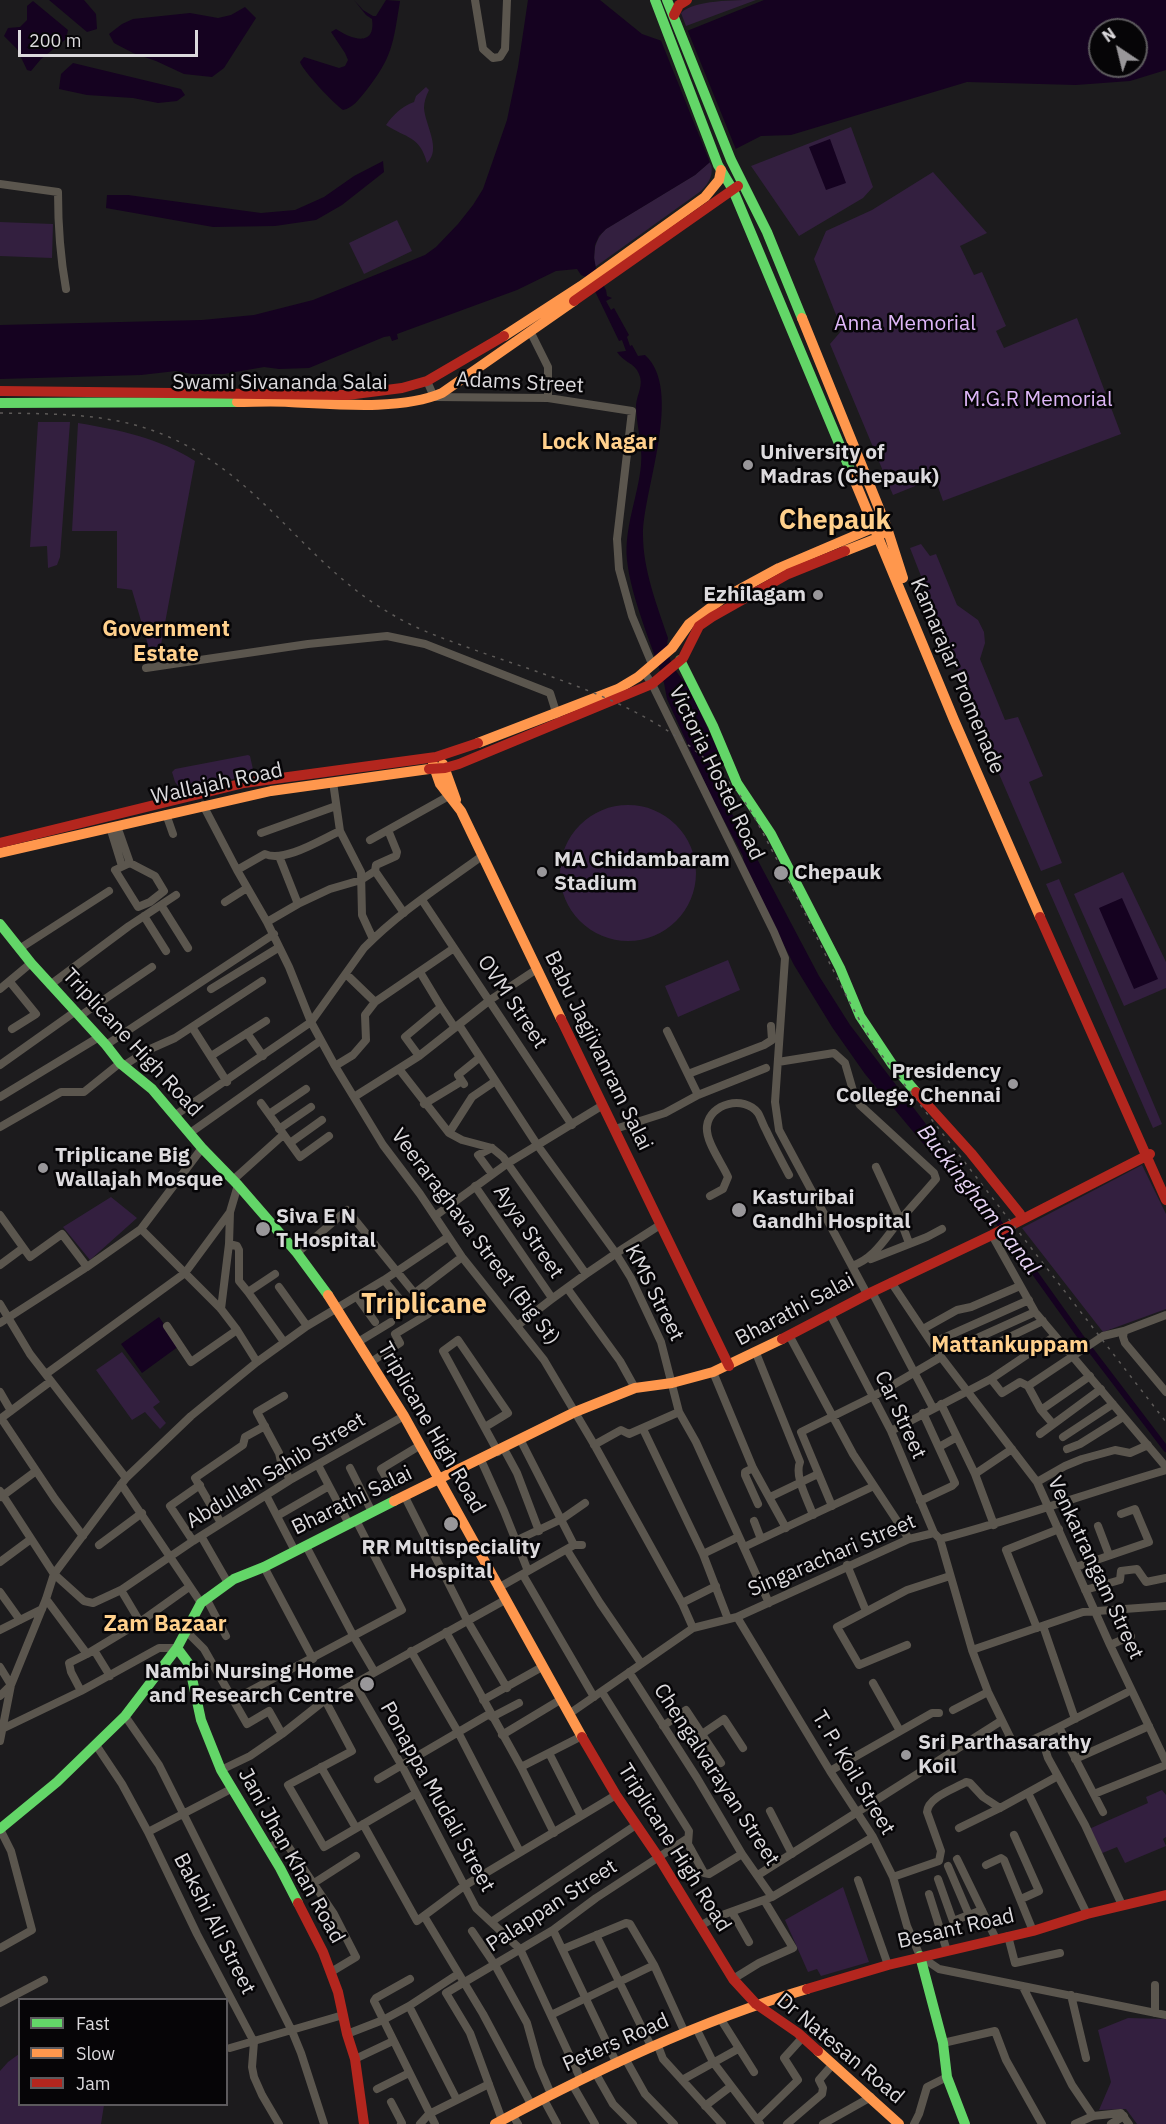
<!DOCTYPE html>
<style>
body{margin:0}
#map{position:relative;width:1166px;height:2124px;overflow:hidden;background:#1c1b1d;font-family:"IBM Plex Sans",sans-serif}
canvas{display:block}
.legend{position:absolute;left:18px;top:1998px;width:210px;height:108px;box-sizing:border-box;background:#060507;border:2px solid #5c5a5d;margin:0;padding:8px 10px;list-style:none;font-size:18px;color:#dcdadd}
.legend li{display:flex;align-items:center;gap:12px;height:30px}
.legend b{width:30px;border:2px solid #5c5a5d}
.north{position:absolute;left:1088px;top:18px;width:60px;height:60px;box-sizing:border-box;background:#060507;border:2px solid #5c5a5d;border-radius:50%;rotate:325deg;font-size:16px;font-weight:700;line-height:24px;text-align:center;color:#dcdadd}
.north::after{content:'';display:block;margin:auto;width:21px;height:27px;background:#99979a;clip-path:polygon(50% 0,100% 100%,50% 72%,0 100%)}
.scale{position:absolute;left:18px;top:30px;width:180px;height:27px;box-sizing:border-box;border:3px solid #dcdadd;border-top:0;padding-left:8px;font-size:18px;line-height:21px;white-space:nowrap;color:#dcdadd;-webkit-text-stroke:4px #060507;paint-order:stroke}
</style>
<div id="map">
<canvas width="1166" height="2124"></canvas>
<ul class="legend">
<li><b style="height:8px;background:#63d668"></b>Fast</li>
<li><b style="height:8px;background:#ff974d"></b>Slow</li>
<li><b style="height:8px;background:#b3261e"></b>Jam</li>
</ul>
<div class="north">N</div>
<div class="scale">200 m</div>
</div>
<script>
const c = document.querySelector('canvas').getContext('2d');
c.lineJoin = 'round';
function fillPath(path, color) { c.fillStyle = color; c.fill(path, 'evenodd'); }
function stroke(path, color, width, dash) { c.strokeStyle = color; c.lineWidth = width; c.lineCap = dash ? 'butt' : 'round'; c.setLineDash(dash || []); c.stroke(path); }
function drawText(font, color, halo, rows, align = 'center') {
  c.font = font + ' "IBM Plex Sans",sans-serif'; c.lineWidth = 5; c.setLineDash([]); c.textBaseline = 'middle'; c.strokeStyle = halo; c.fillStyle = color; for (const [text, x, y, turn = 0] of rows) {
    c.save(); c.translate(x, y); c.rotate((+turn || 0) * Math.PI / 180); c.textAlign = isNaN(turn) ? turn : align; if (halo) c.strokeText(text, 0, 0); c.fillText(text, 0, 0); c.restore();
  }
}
fillPath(new Path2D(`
 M756 0 686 26 681 13C693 0 736 0 756 0Z
 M426 87 429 90C426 96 424 102 424 108 425 125 442 149 427 163 420 136 406 138 386 125 393 115 402 106 414 102L416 96Z
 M851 127 873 187 863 198 799 236 751 166Z
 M710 162C715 173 709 183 701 191L595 267C593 252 594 240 606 229L695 175Z
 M933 172 987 233 960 246 974 275 982 272 1006 326 996 331 1004 348 1077 318 1121 434 943 501 935 478 893 495 830 344 842 330 814 259 826 231 872 210Z
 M397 220 412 251 364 274 349 243Z
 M0 222 53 224 52 258 0 256Z
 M38 422H70L60 557 57 565 48 568 47 546 30 547Z
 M78 423C120 430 159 438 195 461L158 661 153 662 132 590 117 588V531H72Z
 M921 544 930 556 936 554 957 605 978 620 984 632 985 643 980 659 1005 720 1018 717 1043 776 1029 782 1062 863 1041 871 993 760 910 548Z
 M248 755 250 756 254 774 182 791 175 782 172 772 175 769Z
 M560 873a68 68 0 1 1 136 0a68 68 0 1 1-136 0Z
 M1123 872 1166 962V988L1124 1006 1074 894Z
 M1059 879 1162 1124 1153 1128 1046 884Z
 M728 960 740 990 678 1017 665 986Z
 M1142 1165 1166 1214V1309L1103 1332 1022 1228Z
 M111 1197 137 1218 90 1260 63 1227Z
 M122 1352 160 1402 153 1407 166 1423 160 1429 145 1412 132 1420 96 1370Z
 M1162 1790 1166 1795V1837L1163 1839 1166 1846 1125 1863 1117 1847 1100 1854 1089 1829 1148 1803 1146 1797Z
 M843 1887 869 1962 821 1976 817 1969 808 1972 785 1920Z
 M1128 2018 1166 2019V2124H1137L1126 2109 1099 2110 1111 2082 1098 2030Z
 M19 2054 20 2104 104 2105 101 2124H0V2071L8 2062Z`), '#331f3f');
fillPath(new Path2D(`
 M49 0H84L96 14 97 29 87 32Z
 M354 0 363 10 373 16H376L386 0 400 1C393 44 393 57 365 92 359 99 353 108 343 110 334 104 303 71 300 62L304 57 339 68 345 66 348 60 345 53 331 32 336 29C351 39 376 48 372 19L366 15Z
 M528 0H600L642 34 662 41 764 0H1166V70L1130 81 1076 85 967 82 791 135 761 136 710 162 695 175 606 229 599 236 595 245 594 258 597 273 606 290 607 296 612 298 606 301 611 310 614 308 629 335 627 337 630 346 632 345 638 356 645 355C684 390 643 490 643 535 643 570 657 605 668 638 664 654 676 674 687 684L719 753 713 759 724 800 745 836 819 976 850 1025 995 1214 987 1220 865 1074 832 1027 794 965 744 866 743 856 712 798 667 699 664 683C652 645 631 598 627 560 624 527 638 497 641 465 643 445 636 425 636 405 637 394 644 385 639 374 635 363 623 362 617 352L626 351 622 340 619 341 593 287 586 277 581 275 577 269 556 271 517 290 397 334 398 339 392 341 390 336 384 337 309 368 279 369 264 367 224 374H192L176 371 141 375 0 379V325L202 320 254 315 313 300 425 255 436 247 458 224 473 205 483 189 507 120 518 67ZM1100 30H1136V66H1100Z
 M33 1 68 30 66 39 41 59 31 71 27 70 17 49 4 36 8 28 20 27 27 20V6Z
 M245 7 256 18 224 68 212 77 184 74 156 61 133 53 114 43 109 34 122 24 133 19 190 13 218 18 231 15Z
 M73 63 181 89 185 95 177 101 158 103 133 98 87 95 59 89 61 74Z
 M830 139 846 183 826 190 809 147Z
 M383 161 384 172 342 205 316 220 275 226 213 227 106 208 107 195H128L261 213 295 210 324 197 354 176Z
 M1122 898 1158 979 1134 989 1099 908Z
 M159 1317 179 1346 142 1373 121 1344Z`), '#150220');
fillPath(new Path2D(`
 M687 29 737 152 711 165 660 38Z`), '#1c1b1d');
stroke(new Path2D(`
 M989 1209 1080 1336 1166 1449`), '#150220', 6);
stroke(new Path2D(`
 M475 0 483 49 493 58 500 57 505 49 507 0
 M0 184 58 192C58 225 60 256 66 289
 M530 331 548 367V398
 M427 381 434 397 548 398 632 411 617 539 619 569 632 616 652 664
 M146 668 308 644 387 636 425 644 550 693 557 715
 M644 672 652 684 774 932 785 958 775 1102 779 1130 867 1294
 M333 782 340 831 361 872 362 915 373 939
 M203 805 237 870 267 922 289 967 311 1022 335 1066 383 1145 420 1194 462 1257 544 1360 595 1446 682 1603 693 1628
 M166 814 173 834
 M117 826 130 863 155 876 164 891 150 902 138 907 115 870 130 863
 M110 827 122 866
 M261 833 336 806
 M370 840 447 797
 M279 856 298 904
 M237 870 265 854C284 863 322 839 340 831
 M375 871 404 913
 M422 900 572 1125
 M225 902 247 888
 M161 905 188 948
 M144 916 166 951
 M267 922 298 904 330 889 361 880 375 871 376 865 396 856 397 852 388 830
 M19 949 109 891
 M420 972 441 1007 455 1028
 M346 974 375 1002
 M10 982 36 1014 12 1029
 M50 985 129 926 176 895
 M0 989 31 963
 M211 989 278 948
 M80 1016 152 967
 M459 1025 538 1146 615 1252 631 1278 661 1342 679 1412 696 1442 769 1603
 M192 1027 227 1082
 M247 1033 263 1056
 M106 1045 274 934
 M211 1056 266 1021
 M419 1056 405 1037 441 1007
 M778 1062 834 1053 845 1063 854 1094 860 1105 934 1173 936 1179C925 1192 913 1205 902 1218 886 1236 876 1258 852 1266
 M0 1065 76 1011
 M123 1066 148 1050 175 1038 262 981
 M335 1066 353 1055 366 1040 365 1015 375 1002 454 948
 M399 1069 449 1133 462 1140 492 1148 503 1157 586 1274
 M688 1074 764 1045 772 1040 771 1026
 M464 1084 458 1075 479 1058
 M698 1095 766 1068
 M0 1097 99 1037
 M354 1097 419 1056 490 1000 537 969
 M261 1103 300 1157 329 1136
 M424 1104 462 1081
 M269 1114 306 1089
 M174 1116 311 1022 364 948C399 912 442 885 482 856
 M0 1127 61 1092H84L120 1063
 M279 1129 311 1107
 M615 1129 665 1113 698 1095 667 1031
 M190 1133 320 1041
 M449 1133 472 1097 494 1082
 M290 1143 322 1120
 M492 1148 478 1155 492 1174
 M876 1167 900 1219 909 1243
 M233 1180 283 1135
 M475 1186 552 1298
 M710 1196 723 1189 728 1177C722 1163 705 1141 707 1126 710 1103 744 1095 758 1113 761 1118 763 1125 766 1130 773 1145 781 1160 789 1175
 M0 1215 30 1257 62 1234 87 1267
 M435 1216 508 1163 603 1105
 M141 1229 221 1309 237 1330 257 1362
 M992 1235 1035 1312 1166 1467
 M229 1244 237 1246 239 1250V1281L248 1292
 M297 1253 347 1210 420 1300
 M871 1259 927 1237 942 1229
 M0 1265 23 1248
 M275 1274 248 1292 284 1342
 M384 1280 398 1297
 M891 1282 941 1357 1037 1482 1110 1645 1166 1762
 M279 1287 307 1326
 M567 1288 620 1361 635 1388
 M872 1292 933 1408
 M415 1293 462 1257
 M357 1297 375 1322
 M0 1304 30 1354 126 1478
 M221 1309 229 1244 230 1212
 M830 1314 891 1431 934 1533
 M0 1323 87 1267 141 1229 202 1148
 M167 1326 191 1362 237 1330
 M517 1326C563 1289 610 1256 660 1225
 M923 1329 957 1310 971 1307 1020 1286
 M1124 1331 1123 1337 1125 1343 1166 1392
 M789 1335 853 1454 909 1539
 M975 1339 1035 1312
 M358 1342 391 1322
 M932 1343 1029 1300
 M984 1349 1043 1321
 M756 1353 800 1462C794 1477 808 1500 813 1515
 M371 1362 400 1343 395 1334 428 1314
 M713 1372 753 1468 786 1528
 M46 1374 185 1273 230 1212 238 1185
 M991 1379 1002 1393 1020 1382 1028 1386 1103 1336 1124 1331 1166 1315
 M1028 1386 1041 1410 1053 1424
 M0 1392 11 1411
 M284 1396 257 1412 279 1453 281 1462 290 1480
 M941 1404 975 1474 994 1525
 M1041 1410 1090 1376
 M1 1418 55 1499 83 1536
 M0 1419 51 1381
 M485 1427 508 1413 458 1340 443 1351 498 1452
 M643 1429 703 1554 728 1619
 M891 1431 991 1379 1055 1336
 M1040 1434 1101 1389
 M1063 1437 1113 1404
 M520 1439 574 1545
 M594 1445 621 1430 629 1434 679 1412
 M939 1447 957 1437
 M504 1449 517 1473 539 1531
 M1067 1449 1080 1444 1123 1417
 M481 1460 504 1511 528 1571
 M318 1465 349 1524
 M350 1468 372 1512
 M753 1468 745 1472V1475L758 1504
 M975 1474 1012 1449
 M388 1481 381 1469 419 1446
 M1037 1482 1065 1466 1082 1459 1115 1450 1130 1453 1148 1445
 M121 1484 201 1603
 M0 1491 54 1574 84 1601 93 1603 121 1590 193 1541 290 1480 404 1416
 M266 1495 295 1551
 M1 1497 36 1471
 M405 1497 467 1620 507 1688
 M770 1497 818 1474
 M920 1501 952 1486 955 1483 923 1413
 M832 1506 801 1432 874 1396 941 1357
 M277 1516 329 1486
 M754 1521 761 1539
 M221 1523 195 1478 243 1445 245 1437 265 1426
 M1098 1526 1109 1555
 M201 1536 228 1583
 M940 1539 972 1650 988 1692 1013 1743 1021 1745 1041 1736 1126 1693
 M940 1539C1017 1519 1090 1492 1166 1470
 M193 1541 170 1506 200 1485
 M515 1541 562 1519 585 1503
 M99 1545 142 1513
 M306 1546 354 1637 374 1671
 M744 1547 874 1486
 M567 1550 600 1603 641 1663
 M703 1554 738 1537
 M0 1562 31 1539
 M847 1565 866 1611
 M264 1567 313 1659
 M1076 1567 1149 1542 1135 1509 1121 1514
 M523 1575 594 1697
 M498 1588 574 1545H582
 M121 1590 140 1622
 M1085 1590 1120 1580 1121 1571 1137 1569 1146 1582 1166 1578
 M0 1592 20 1620
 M206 1598 226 1636
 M46 1599 87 1654 140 1622 189 1587
 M682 1603 716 1586
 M737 1617 830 1771 873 1837 893 1877 907 1926 920 1956 939 1969 1166 2015
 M1043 1626 1075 1719
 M1037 1628 1006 1550 1059 1529
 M0 1630 42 1609
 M186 1631 204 1649 247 1724 269 1711 282 1734
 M446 1632 521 1767 554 1833
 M907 1645 859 1665 837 1627 907 1590 950 1576
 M1110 1645 1131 1636
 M94 1650 110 1676
 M972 1650 1083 1612 1166 1606
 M411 1651 458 1732 520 1852
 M0 1667 11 1685 0 1696
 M629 1672 697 1778 742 1854 772 1897
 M354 1683 402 1766 476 1908 520 1949 581 2080
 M873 1683 900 1731
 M81 1691 71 1672 69 1663 87 1654
 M602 1692 689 1831 688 1844 704 1873 709 1874 742 1854
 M233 1700 402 1610 356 1520
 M325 1700 352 1751 288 1785 324 1847 415 1794
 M483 1700 542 1667
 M953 1710 988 1692
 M569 1714 693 1628 737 1617 909 1539 934 1533 940 1539
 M125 1716 159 1765 292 2031 301 2053 324 2124
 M492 1717 519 1703
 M663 1726 686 1710 721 1763
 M1059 1727 1103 1812
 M2 1729 81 1691 159 1648H177
 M702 1734 724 1719 743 1748
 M502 1735 560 1700
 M1041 1736 1048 1758 1085 1825 1122 1905
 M0 1741 11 1685 46 1599 54 1574 126 1478 191 1416 257 1362 307 1326 384 1280 448 1237
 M96 1745 122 1784 148 1832 197 1934 254 2042 252 2067 254 2077 262 2095 279 2124
 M549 1753 581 1816
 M1075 1759 1149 1726
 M321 1767 356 1828
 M521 1767 582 1736
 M221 1770 250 1756 282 1734 325 1700 505 1600
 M830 1771 932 1713H939
 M378 1779 491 1713
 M1028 1793 1087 1914
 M1094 1794 1166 1765
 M770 1811 792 1854
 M363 1824 417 1921 464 1886 616 1795
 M959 1828 1000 1808 1058 1776
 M148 1832 231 1789
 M1014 1835 1039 1891 1021 1899
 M267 1848 284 1840 334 1914 356 1957 331 1972
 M957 1859 996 1939
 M986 1865 1001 1858 1004 1860 1033 1931
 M948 1866 969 1915
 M758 1875 1001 1721
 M893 1877 939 1861 941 1851 927 1812C928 1797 954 1789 966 1782L970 1783 983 1797 1000 1808
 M938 1879 953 1921 982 1910
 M858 1880 888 1965
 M314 1883 356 1856
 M929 1894 947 1951
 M732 1912 749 1942
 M424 1916 483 2014 531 2104
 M491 1922 636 1825
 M700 1926 714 1918 772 1897 873 1837
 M553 1930 617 2064
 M472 1931 495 1965 527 2023 539 2066 551 2094
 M596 1935 652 2048
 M1008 1936 1015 1963 1060 1953
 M0 1948 32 1930 11 1851 0 1829
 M563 1949 626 1923 630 1924 654 1965 685 2033
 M410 1979 376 1998 374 2001 435 2124
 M733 1979 759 1963 793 1948 764 1900
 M1155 1985V2013
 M1023 1987 1072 2085 1093 2116
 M1071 1995 1086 2058
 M0 2003 44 1980
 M409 2006 457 2100
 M551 2015 654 1965
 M720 2018 754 2072
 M696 2028 713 2062 760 2124
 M347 2034 383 2020 409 2006 458 1974
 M943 2043 995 2031 1006 2060 1042 2124
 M658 2046 663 2059 722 2124
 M230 2048 343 2015
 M355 2059 393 2041
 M626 2060 645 2094 674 2124
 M596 2074 613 2104 633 2124
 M682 2080 738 2049
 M572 2084 595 2124
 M377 2089 409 2073
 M543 2098 557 2124
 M391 2102 402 2123 401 2124
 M705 2106 730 2087
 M512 2114 518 2124
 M502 2120 470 2033 446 1993 553 1930 596 1898 688 1838
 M757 2120 798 2080 784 2058 803 2037
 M420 2124 429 2114 489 2084
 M787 2124 822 2094 823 2088 819 2080 833 2064
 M823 2124 871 2097
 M914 2124 919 2114 927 2087 947 2077
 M1075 2124 1093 2116 1121 2113 1129 2124
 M1111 2124 1124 2116`), '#5b564e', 8);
stroke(new Path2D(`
 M655 0 718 165 733 190 851 472
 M667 0 731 160 767 232 802 318
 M0 403 237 402
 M680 660 713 726 737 783 771 834 840 968 860 1016 892 1064 916 1092
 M0 924 31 963 106 1045 120 1063 152 1089 202 1148 238 1185 297 1253 328 1295
 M177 1648 189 1664 201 1720 221 1770 280 1868 298 1903
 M0 1829 57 1782 125 1716 177 1648 201 1603 234 1579 264 1567 394 1501
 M920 1956 943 2043 947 2077 965 2124`), '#63d668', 10);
stroke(new Path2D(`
 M802 318 887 528 903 578
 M504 336 581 286 705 197 719 180 721 170
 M237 402C254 402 271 401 289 402 334 404 400 411 442 393L574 301
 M851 472 954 720 1040 917
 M478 743 618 689 638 677 672 648 689 624 722 599 779 568 875 527 883 526 887 528 878 538 845 551
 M433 764 440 784 461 811 561 1019
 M443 764 456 800
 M0 853 271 791 429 769
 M328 1295 404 1416 582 1737
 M394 1501 575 1412 635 1388 672 1383 713 1372 782 1339
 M818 2051 899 2124
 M495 2124C594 2071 699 2021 807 1989`), '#ff974d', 10);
stroke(new Path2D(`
 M674 15 679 5 687 0
 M574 301 738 186
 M0 391 347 395 402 388 427 381 504 336
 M429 769 445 768 459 764 652 684 683 658 699 626 712 617 788 574 845 551
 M0 843 244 783 436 757 478 743
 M1040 917 1166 1200
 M561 1019 729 1366
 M916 1092 971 1153 1020 1214
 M782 1339 872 1292 992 1235 1150 1154
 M582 1737 616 1795 659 1858 733 1979 756 2004 798 2033 818 2051
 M298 1903 323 1952 338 1992 347 2034 355 2059 364 2124
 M807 1989 888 1965 1033 1931 1087 1914 1166 1895`), '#b3261e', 10);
stroke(new Path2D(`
 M0 413C59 414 115 413 169 437 263 478 307 567 393 615 418 630 445 639 472 649 567 683 665 708 733 787 751 807 762 832 775 856 811 920 838 988 877 1049L1166 1422`), '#5d5a58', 1.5, [3, 6]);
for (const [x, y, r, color] of [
 [748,465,6,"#99979a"],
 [818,595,6,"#99979a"],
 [542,872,6,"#99979a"],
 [781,873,8,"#99979a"],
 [1013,1084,6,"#99979a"],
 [43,1168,6,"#99979a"],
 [739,1210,8,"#99979a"],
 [263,1229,8,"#99979a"],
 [451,1524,8,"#99979a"],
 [367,1684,8,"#99979a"],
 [906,1755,6,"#99979a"]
]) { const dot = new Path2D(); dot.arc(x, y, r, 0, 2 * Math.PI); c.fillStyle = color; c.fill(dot); stroke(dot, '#060507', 2); }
drawText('21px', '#deb6f7', '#060507', [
 ["Anna Memorial",905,324],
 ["M.G.R Memorial",1038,400]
]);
drawText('21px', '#dcdadd', '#060507', [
 ["Swami Sivananda Salai",280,383],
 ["Adams Street",520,383,3],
 ["Kamarajar Promenade",957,676,67],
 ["Victoria Hostel Road",716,773,64],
 ["Wallajah Road",217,784,-12],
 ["OVM Street",512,1002,56],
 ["Triplicane High Road",132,1043,47],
 ["Babu Jagjivanram Salai",598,1051,64],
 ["Ayya Street",528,1232,56],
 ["Veeraraghava Street (Big St)",475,1237,53],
 ["KMS Street",654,1293,63],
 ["Bharathi Salai",795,1310,-28],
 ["Car Street",900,1415,65],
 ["Triplicane High Road",431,1428,60],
 ["Abdullah Sahib Street",276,1471,-31],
 ["Bharathi Salai",352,1501,-26],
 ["Singarachari Street",832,1556,-23],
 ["Venkatrangam Street",1095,1568,65],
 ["T. P. Koil Street",853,1773,59],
 ["Chengalvarayan Street",716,1775,57],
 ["Ponappa Mudali Street",437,1797,61],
 ["Triplicane High Road",674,1848,58],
 ["Jani Jhan Khan Road",291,1856,61],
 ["Palappan Street",552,1906,-33],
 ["Bakshi Ali Street",214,1924,63],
 ["Besant Road",956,1929,-13],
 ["Peters Road",616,2043,-24],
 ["Dr Natesan Road",840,2049,40]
]);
drawText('bold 21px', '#dcdadd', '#060507', [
 ["University of",760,453],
 ["Madras (Chepauk)",760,477],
 ["Ezhilagam",806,595,"right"],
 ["MA Chidambaram",554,860],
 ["Stadium",554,884],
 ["Chepauk",794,873],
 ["Presidency",1001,1072,"right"],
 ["College, Chennai",1001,1096,"right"],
 ["Triplicane Big",55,1156],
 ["Wallajah Mosque",55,1180],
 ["Kasturibai",752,1198],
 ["Gandhi Hospital",752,1222],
 ["Siva E N",276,1217],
 ["T Hospital",276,1241],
 ["RR Multispeciality",451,1548,"center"],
 ["Hospital",451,1572,"center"],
 ["Nambi Nursing Home",354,1672,"right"],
 ["and Research Centre",354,1696,"right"],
 ["Sri Parthasarathy",918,1743],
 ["Koil",918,1767]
], 'left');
drawText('bold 22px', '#ffd08c', '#060507', [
 ["Lock Nagar",599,443],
 ["Government",166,630],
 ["Estate",166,655],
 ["Mattankuppam",1010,1346],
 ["Zam Bazaar",165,1625]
]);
drawText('italic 22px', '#e7d3f4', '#060507', [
 ["Buckingham Canal",978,1200,52]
]);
drawText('bold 27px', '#ffd08c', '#060507', [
 ["Chepauk",835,521],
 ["Triplicane",424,1305]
]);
</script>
